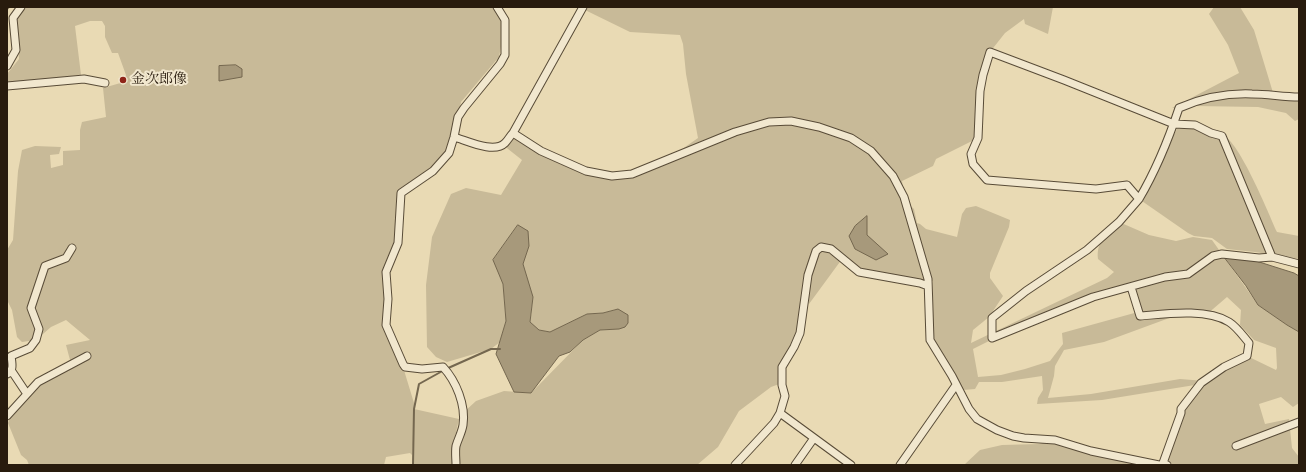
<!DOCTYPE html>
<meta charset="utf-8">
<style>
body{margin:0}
#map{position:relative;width:1306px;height:472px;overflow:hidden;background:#e9dab4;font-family:Vollkorn,serif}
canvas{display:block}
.frame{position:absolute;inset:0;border:8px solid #281b0d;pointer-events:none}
</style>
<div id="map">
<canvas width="1306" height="472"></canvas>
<div class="frame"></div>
</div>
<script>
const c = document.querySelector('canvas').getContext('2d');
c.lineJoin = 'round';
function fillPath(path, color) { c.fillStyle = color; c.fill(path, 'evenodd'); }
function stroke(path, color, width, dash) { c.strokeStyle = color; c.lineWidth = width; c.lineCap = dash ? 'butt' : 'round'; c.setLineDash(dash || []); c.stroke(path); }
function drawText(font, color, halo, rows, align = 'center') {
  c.font = font + ' Vollkorn,"Noto Serif JP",serif'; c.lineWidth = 4; c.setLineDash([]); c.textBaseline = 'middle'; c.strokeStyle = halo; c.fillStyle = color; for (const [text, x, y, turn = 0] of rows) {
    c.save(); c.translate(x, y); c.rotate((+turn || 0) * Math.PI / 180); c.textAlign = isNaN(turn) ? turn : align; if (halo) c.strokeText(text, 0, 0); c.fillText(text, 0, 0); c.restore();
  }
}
fillPath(new Path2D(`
 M24 7H494L503 22V36L499 57 461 102 457 123 449 153 433 171 401 193 398 243 387 276 386 325 403 367 414 403V409L459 419 454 441V465H414V434L412 455 410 453 386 457 384 465H29L27 460 21 455 8 423 14 408 38 382 67 365 70 360 66 345 90 340 66 320 51 327 36 340 22 342 17 337 12 310 7 300V250L13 240 18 171 22 150 35 146 61 147 59 154 50 155 51 168 63 165V151L80 150V130L82 122 106 117 103 88 124 82 126 75 118 53H112L105 37V26L102 21H90L75 26 81 75 7 83V74L19 59 17 16Z
 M587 7H1053L1048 34 1025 24 1024 19 1005 33 990 52 980 91 978 138 936 159 933 166 902 181 905 201 914 209 917 223 920 224 926 229 957 237 962 214 966 208 976 206 1010 220 1009 227 990 273V278L1003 296 989 317 973 330 971 343 1107 278 1114 272 1098 259C1096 241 1107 234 1119 222L1149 235 1176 241 1193 237 1212 240 1258 305 1287 325 1299 332V403L1293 407 1281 397 1259 404 1265 424 1289 419 1292 448 1299 457V465H1167L1163 463 1181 413 1201 384 1102 400 1037 404 1038 398 1043 390 1042 376 1002 382H979L975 389 963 390 955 374 933 338V281L896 279 859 272 842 259 809 304 808 283 804 308 782 383 771 387 739 411 718 447 697 465H456L464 412 476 401 504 391 531 393 583 340 600 330 619 329 617 309 603 313 587 314 550 332 539 330 530 325 533 297 502 271 506 321 500 342 491 349 447 362 436 357 427 347 426 285 432 237 451 194 466 188 501 195 522 160 503 145 513 133 560 164 581 170 629 175 665 161 698 138 686 74 683 44 680 35 630 32 585 10ZM1131 285 1138 312 1062 333 1063 344 1050 361 1025 369 1001 375 978 377 973 349 1005 333 1026 325 1062 306ZM1227 297 1241 310 1240 325 1254 340 1276 348 1277 368 1276 370 1247 356 1205 381 1180 379 1091 394 1048 398 1054 376 1055 366 1064 350 1104 342 1172 317 1206 315Z
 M1214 7H1240L1254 30 1274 96 1225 92 1179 108H1172L1239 73 1228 45 1209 14Z
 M1249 98 1299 100V119L1295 121 1286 113 1258 107 1195 106 1219 99Z
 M1196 127C1204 130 1215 131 1223 135 1240 143 1268 212 1277 232L1299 236V259L1255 252 1227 249 1212 238 1194 236 1188 233 1139 199 1177 129Z
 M1055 440 1142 465H964L980 450 1002 445 1039 444Z`), '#c8ba98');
const water = new Path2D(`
 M236 65 242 69V77L219 81V66Z
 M867 216V235L888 254 876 260 855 249 849 236 855 226Z
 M518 225 528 231 529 246 523 264 533 297 530 322 539 330 550 332 587 314 603 313 618 309 628 315V323L625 327 619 329 600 330 583 340 570 352 559 356 531 393 514 392 496 354 506 321 503 284 493 260Z
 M1222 254H1234L1294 273 1299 276V332L1287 325 1258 305 1246 286Z`);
fillPath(water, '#a7997b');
stroke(water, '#74674f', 1);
stroke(new Path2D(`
 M7 9 9 7
 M413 465 414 409 419 384 446 369 491 349H500`), '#74674f', 2);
const street = new Path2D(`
 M7 66 16 50 13 18 21 7
 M7 86 84 79 105 83
 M513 133 541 151 586 171 612 176 632 174 735 132 769 122 791 121 819 127 851 138 871 151 893 176 904 197 928 279 930 340 952 376 969 409 977 419 997 430 1013 436 1024 438 1055 440 1091 451 1159 465
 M454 137C468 141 494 154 505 143 508 140 510 136 513 133L583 7
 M1139 199C1155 172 1169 138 1179 108 1202 98 1227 93 1252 94 1268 94 1283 97 1299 97
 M1272 257 1259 258 1222 254 1213 256 1188 274 1165 277 1093 297 992 338V318L1026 291 1087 250 1119 222 1139 199 1127 185 1096 189 987 180 973 164 971 154 978 138 980 91 983 75 990 52 1064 80 1174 124 1195 125 1211 133 1222 136 1272 257 1299 264
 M1131 287 1140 316C1165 314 1206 308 1229 322 1237 327 1243 336 1249 343L1247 356 1224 367 1201 383 1181 409V413L1163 463 1167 465
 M11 370 27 394
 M7 374C14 371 12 363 11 356L30 348 36 340 39 329 31 308 45 266 66 258 72 248
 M780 413 851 465
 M7 416 38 382 87 356
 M1236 446 1299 422
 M456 465C456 459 455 452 456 446 458 439 462 432 463 425 466 405 456 381 443 367L422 369 405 367 403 364 386 325 388 299 386 272 398 243 401 193 433 171 449 153 454 137 458 117 464 108 500 64 505 55V20L497 7
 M735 465 774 423 780 413 785 396 782 385V367L794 347 800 333 808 275 816 251 821 247 831 249 859 272 920 283 928 286
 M795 465 814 438
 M900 465 956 385`);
stroke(street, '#584b37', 9);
stroke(street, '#f1e7ce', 7);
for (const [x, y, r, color] of [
 [123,80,4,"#8f2418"]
]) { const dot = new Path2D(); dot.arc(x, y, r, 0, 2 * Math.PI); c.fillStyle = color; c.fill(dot); stroke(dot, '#f1e7ce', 1.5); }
drawText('14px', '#281b0d', '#f1e7ce', [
 ["金次郎像",131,80]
], 'left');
</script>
